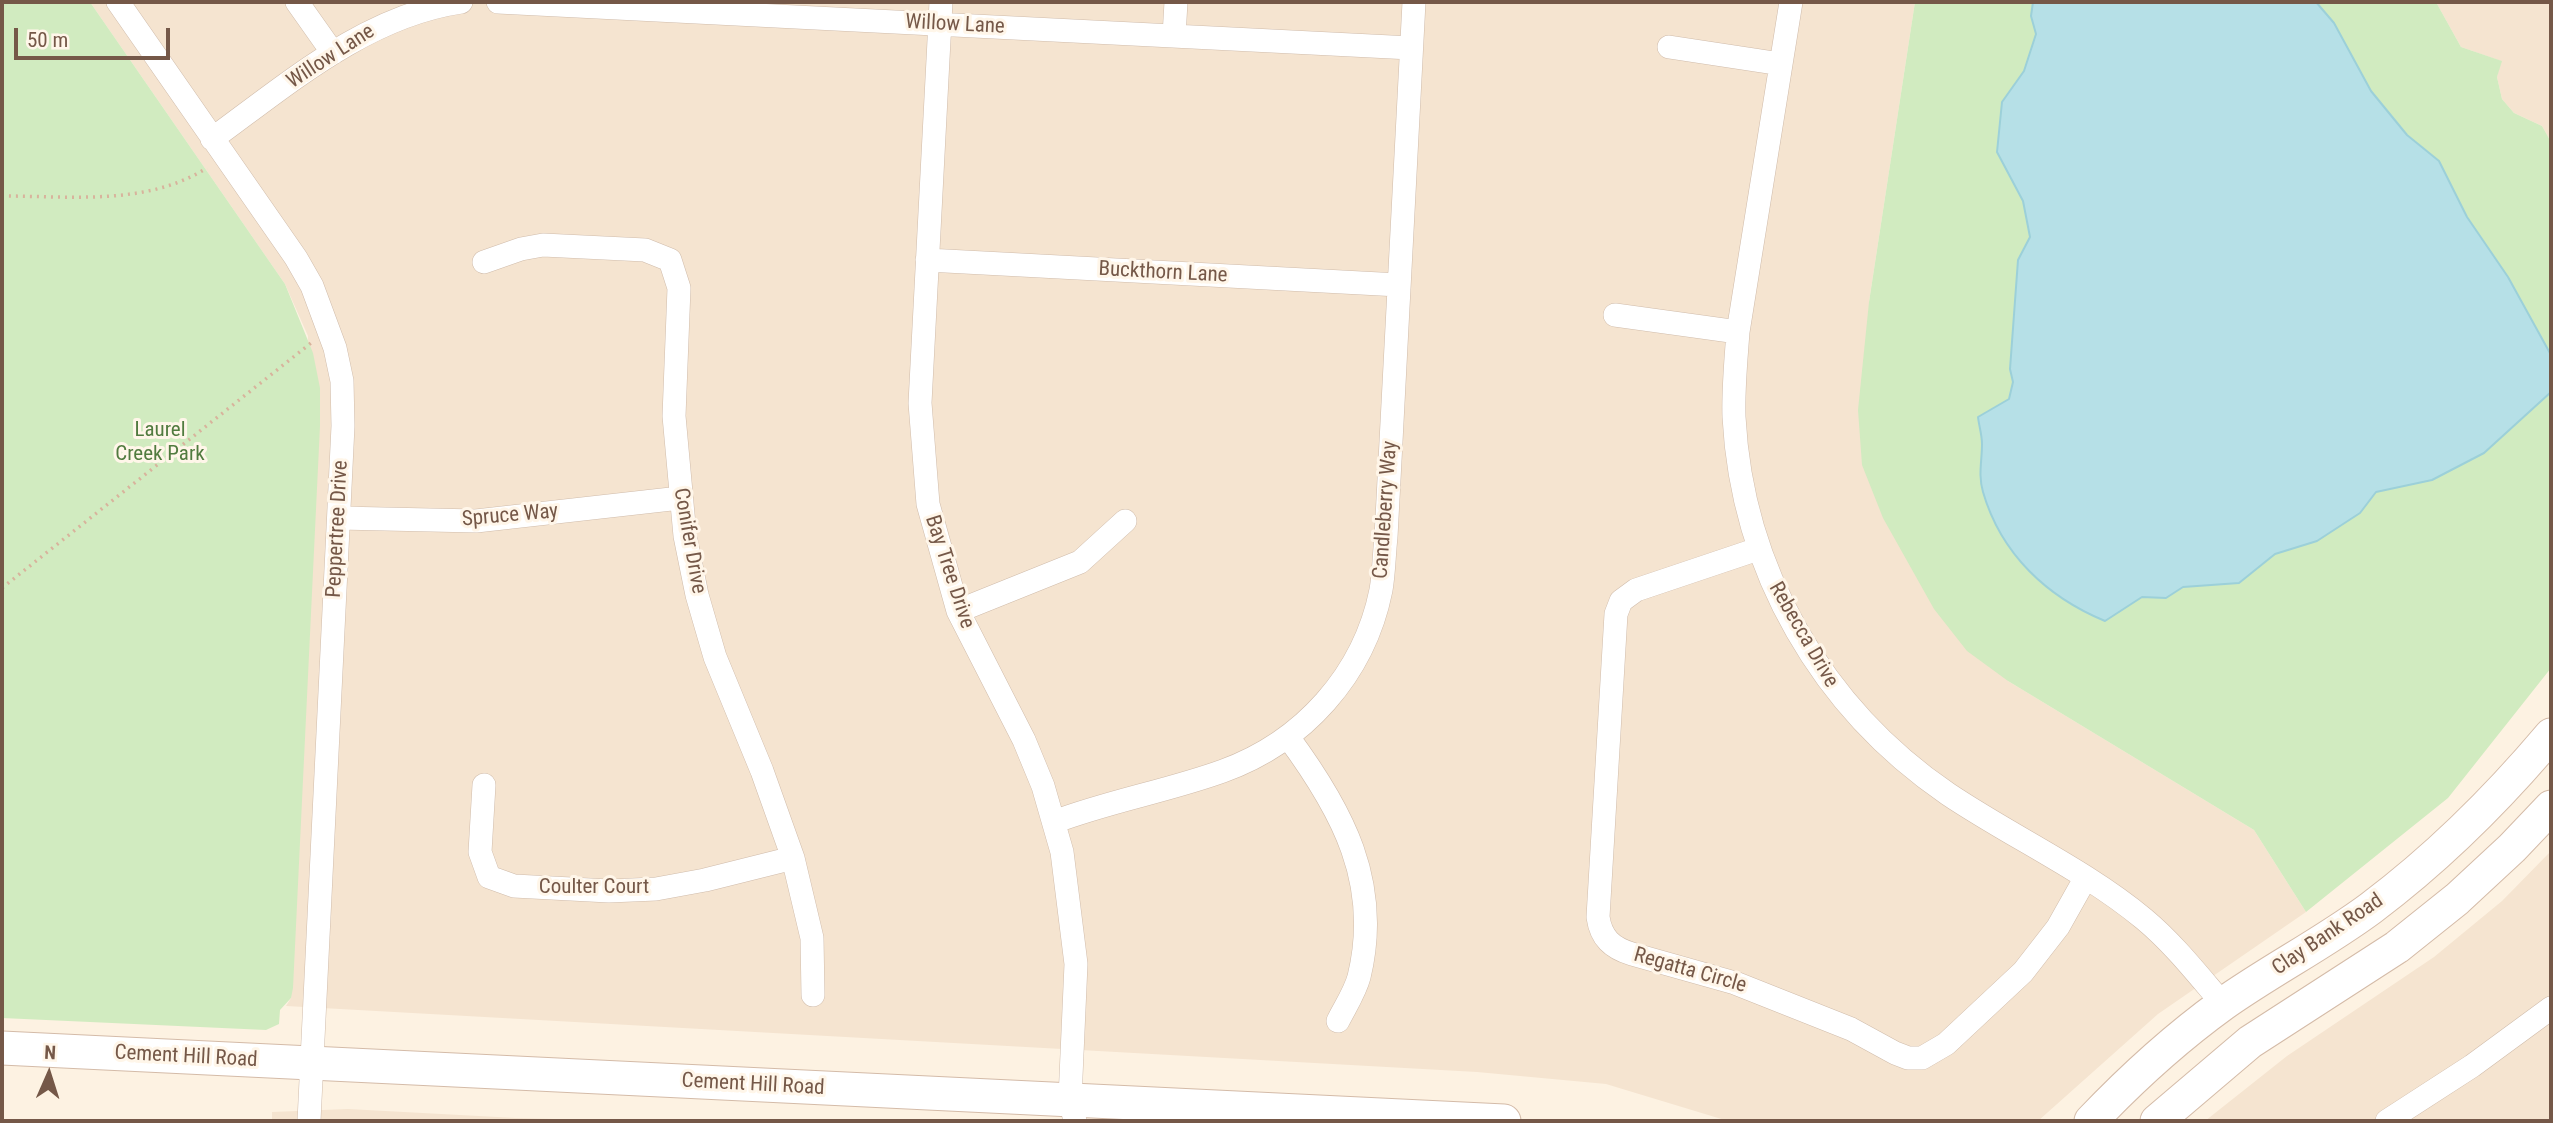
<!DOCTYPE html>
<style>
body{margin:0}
#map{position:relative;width:2553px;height:1123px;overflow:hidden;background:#fdf2e2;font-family:"Roboto Condensed",sans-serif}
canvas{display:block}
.frame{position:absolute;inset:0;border:4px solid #755848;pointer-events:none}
.north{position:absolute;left:14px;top:1039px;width:70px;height:70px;-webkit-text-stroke:5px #fff6e9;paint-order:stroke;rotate:3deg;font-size:19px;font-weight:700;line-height:28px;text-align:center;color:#755848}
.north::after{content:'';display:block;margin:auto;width:24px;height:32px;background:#755848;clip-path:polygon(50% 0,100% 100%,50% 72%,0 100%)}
.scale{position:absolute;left:14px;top:28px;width:156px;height:32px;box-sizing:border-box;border:4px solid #755848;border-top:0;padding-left:9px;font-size:21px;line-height:24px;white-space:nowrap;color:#755848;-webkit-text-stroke:5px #fff6e9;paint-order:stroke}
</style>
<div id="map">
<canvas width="2553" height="1123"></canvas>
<div class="frame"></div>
<div class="north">N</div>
<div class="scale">50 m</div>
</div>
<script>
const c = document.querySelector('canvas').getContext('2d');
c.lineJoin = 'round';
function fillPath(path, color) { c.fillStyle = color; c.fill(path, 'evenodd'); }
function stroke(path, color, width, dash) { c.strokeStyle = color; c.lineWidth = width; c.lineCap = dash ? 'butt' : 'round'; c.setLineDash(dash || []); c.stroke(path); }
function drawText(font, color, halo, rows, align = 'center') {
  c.font = font + ' "Roboto Condensed",sans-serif'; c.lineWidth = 6; c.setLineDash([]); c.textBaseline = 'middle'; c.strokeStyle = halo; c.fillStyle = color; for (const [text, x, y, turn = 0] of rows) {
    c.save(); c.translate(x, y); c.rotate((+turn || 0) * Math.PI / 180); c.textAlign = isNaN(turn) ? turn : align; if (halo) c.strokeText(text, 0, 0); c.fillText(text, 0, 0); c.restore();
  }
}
fillPath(new Path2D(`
 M90 2H1915L1869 302 2008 681 2254 830 2306 912 2158 1014 2038 1121H1728L1606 1084 1477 1072 286 1006 291 998 308 336 285 284Z
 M2436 2H2551V142L2542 126 2514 113 2502 99 2497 77 2501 61 2461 47Z
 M2551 851V1121H2205L2287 1056 2434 957 2502 901Z
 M348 1109 516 1118 632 1121H272V1112Z`), '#f5e4d0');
fillPath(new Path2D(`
 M2 2H90L285 284 313 353 320 388V426L293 988 291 998 280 1010 279 1024 266 1030 2 1018Z
 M1915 2H2436L2461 47 2502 61 2497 77 2502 99 2514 113 2542 126 2551 142V668L2448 798 2306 912 2254 830 2008 681 1967 651 1934 609 1883 518 1862 465 1858 410 1869 302Z`), '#d1ebc0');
const water = new Path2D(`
 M2033 2H2316L2334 23 2371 91 2407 135 2439 161 2467 217 2508 277 2551 355V392L2484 453 2432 480 2376 492 2360 513 2317 541 2275 554 2239 583 2183 587 2166 598 2142 597 2105 621C2047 597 2001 554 1983 492 1978 475 1982 461 1982 444 1982 435 1979 426 1978 417L2009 399 2013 382 2010 369 2018 260 2030 237 2023 201 1997 152 2002 102 2024 71 2036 34 2031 16Z`);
fillPath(water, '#b6e0e7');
stroke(water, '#9cd0d9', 2);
const street = new Path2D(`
 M118 2 296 258 312 286 335 348 342 381 343 426 309 1121
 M297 2 333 53
 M498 2 1411 48
 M941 2 920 403 928 504 958 611 1024 740 1043 786 1062 852 1076 964 1070 1099 1075 1121
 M1791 2 1738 332C1736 360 1733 389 1734 417 1742 570 1822 708 1948 794 2012 837 2085 870 2144 919 2174 944 2198 975 2223 1004
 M1174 36 1176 2
 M1669 47 1781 64
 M212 139C289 83 366 16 461 2
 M927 260 1399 285
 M484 262 521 249 543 245 645 250 670 260 679 288 674 416 685 536 697 595 715 657 762 771 793 858 812 938 813 995
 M1615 315 1738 332
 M339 518 476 521 680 498
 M1758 549 1636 590 1621 601 1616 614 1598 917C1601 938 1612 948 1632 954L1735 983 1851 1029 1895 1053 1908 1058H1922L1946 1044 2023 972 2058 927 2085 879
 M958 611 1080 562 1125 521
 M1288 737C1342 810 1382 883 1359 977 1355 992 1345 1007 1338 1021
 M484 785 480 852 489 877 514 886 609 891 656 889 705 880 793 858
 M1054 822C1109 801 1168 791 1223 771 1303 742 1364 675 1381 590 1384 573 1384 555 1386 537L1414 2
 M2387 1121 2472 1066 2551 1008`);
const secondary = new Path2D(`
 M2 1048 1504 1121
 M2091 1121C2131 1079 2176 1038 2223 1004 2271 970 2324 943 2371 908 2439 857 2497 799 2551 735
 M2157 1121 2250 1042 2397 947 2457 899 2512 848 2551 807`);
stroke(street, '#d0bcab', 24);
stroke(secondary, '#d4bba8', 35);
stroke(new Path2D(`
 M2 196C72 196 146 206 207 168
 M2 588 311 343`), '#d8b39c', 3.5, [2, 5]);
stroke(street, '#fff', 23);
stroke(secondary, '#fff', 33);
drawText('21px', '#755848', '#fff6e9', [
 ["Willow Lane",955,25,3],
 ["Willow Lane",331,57,-33],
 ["Buckthorn Lane",1163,273,3],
 ["Candleberry Way",1386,510,-86],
 ["Spruce Way",510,516,-5],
 ["Peppertree Drive",338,529,-87],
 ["Conifer Drive",689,541,80],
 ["Bay Tree Drive",949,572,72],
 ["Rebecca Drive",1803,635,60],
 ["Coulter Court",594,888],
 ["Clay Bank Road",2328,935,-34],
 ["Regatta Circle",1690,971,16],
 ["Cement Hill Road",186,1057,3],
 ["Cement Hill Road",753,1085,3]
]);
drawText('21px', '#517b3f', '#fff6e9', [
 ["Laurel",160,431],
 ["Creek Park",160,455]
]);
</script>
